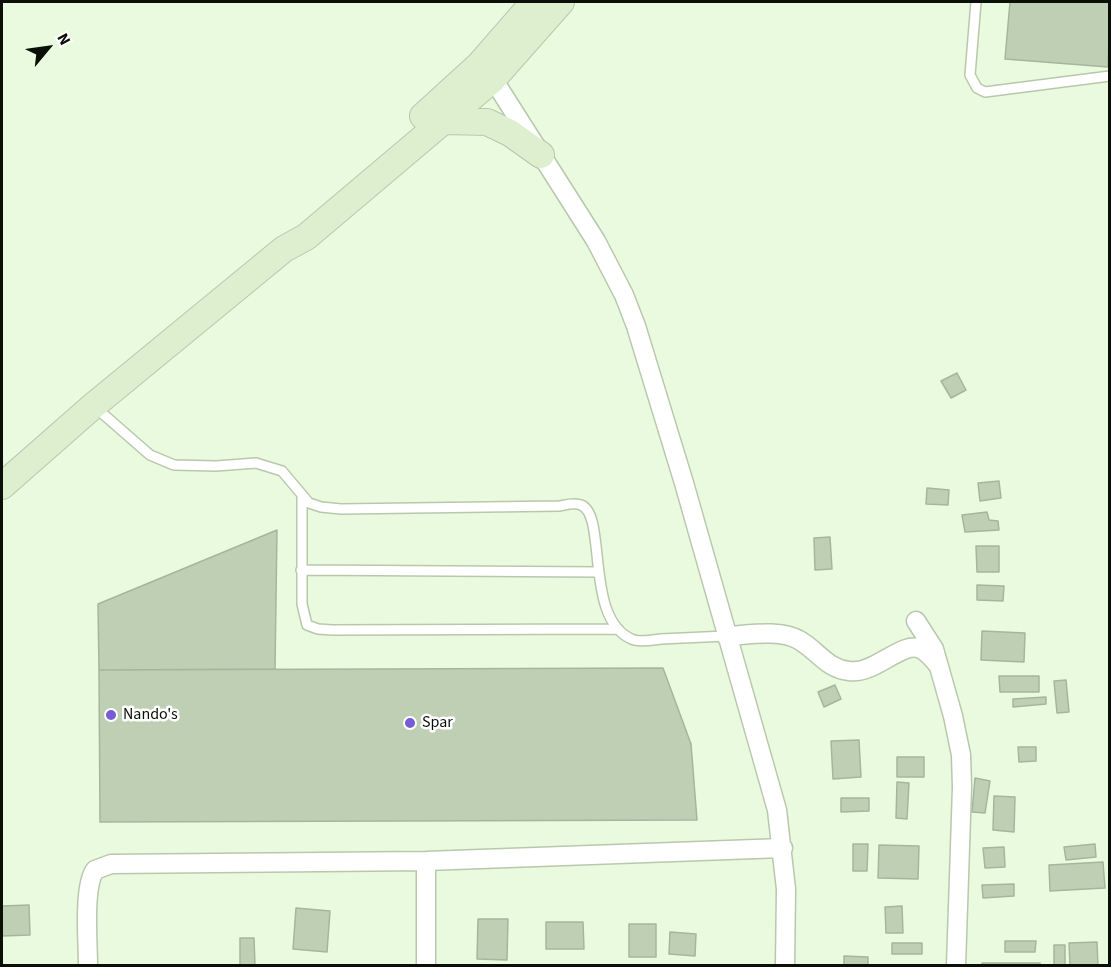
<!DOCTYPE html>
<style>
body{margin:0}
#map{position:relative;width:1111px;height:967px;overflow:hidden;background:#e9fade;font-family:"Source Sans 3",sans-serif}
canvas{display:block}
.frame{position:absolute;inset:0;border:3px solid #0a1007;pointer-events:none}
.north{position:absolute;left:18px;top:18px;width:60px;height:60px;-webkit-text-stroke:4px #fff;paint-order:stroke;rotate:61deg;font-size:16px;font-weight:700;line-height:24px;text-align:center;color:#0a1007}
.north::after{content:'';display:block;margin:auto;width:21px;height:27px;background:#0a1007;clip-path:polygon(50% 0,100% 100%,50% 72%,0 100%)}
</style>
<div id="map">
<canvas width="1111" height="967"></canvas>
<div class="frame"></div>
<div class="north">N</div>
</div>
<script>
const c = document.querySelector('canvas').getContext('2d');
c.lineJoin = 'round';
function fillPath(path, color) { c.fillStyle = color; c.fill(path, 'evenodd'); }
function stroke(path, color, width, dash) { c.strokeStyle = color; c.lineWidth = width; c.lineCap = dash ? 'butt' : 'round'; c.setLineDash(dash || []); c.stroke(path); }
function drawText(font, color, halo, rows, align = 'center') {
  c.font = font + ' "Source Sans 3",sans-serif'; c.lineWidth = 5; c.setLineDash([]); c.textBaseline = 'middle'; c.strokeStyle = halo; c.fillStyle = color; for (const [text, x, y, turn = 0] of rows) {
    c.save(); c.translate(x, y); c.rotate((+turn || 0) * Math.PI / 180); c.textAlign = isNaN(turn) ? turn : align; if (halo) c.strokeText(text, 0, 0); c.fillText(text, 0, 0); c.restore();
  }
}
const building = new Path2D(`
 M1010 2H1110L1108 67 1005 59Z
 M957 373 966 390 951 398 941 381Z
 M999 481 1001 498 980 501 978 483Z
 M927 488 949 490 948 505 926 504Z
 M987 512 989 520 998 521 999 530 965 532 962 515Z
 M277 530 275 669 99 670 98 604Z
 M830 537 832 569 815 570 814 538Z
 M976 546H999V572H977Z
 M977 585 1004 586 1003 601 977 600Z
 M982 631 1025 633 1024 662 981 660Z
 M663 668 691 744 697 820 100 822 99 670Z
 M999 676H1039V692H1000Z
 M1066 680 1069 712 1057 713 1054 681Z
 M835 685 841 699 824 707 818 692Z
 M1046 697V704L1013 707V699Z
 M859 740 861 777 833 779 831 741Z
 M1018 747H1036V761L1019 762Z
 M897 757H924V777H897Z
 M975 778 990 781 985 813 972 812Z
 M897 782 909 783 907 819 896 818Z
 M994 796 1015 797 1014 832 993 830Z
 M841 798H869V811L841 812Z
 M853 844H868L867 871H853Z
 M1095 844 1096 857 1066 860 1064 847Z
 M879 845 919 846 918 879 878 878Z
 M1004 847 1005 867 985 868 983 848Z
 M1103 862 1105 888 1050 891 1049 865Z
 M1014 884V896L983 898 982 885Z
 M29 905 30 935 2 936V906Z
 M902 906 903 933H886L885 907Z
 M296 908 330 911 327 952 293 949Z
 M478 919H508L507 960 477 959Z
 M546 922H583L584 949H546Z
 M629 924H656V957H629Z
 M670 932 696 934 695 956 669 954Z
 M240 938H254L255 966H240Z
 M1005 941H1036L1035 952H1005Z
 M1097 942 1098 966H1070L1069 943Z
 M892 943H922V954H892Z
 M1054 945H1065V966H1054Z
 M844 956 868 957V966H844Z
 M982 963H1040V966H983Z`);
fillPath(building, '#bfcfb4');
stroke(building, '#a6b69b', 1.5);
const lane = new Path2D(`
 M976 2 970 75 977 88 985 92 1110 76
 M95 407 150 455 174 465 216 466 256 463 282 471 309 503 321 507 341 509 559 506C565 505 575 502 581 505 608 515 583 622 634 640 642 642 653 640 661 639 683 638 704 637 726 636
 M302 497V604L307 625 318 629 332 630 618 629
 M301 570 598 572`);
const street = new Path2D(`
 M485 70 493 79 596 241 624 295 636 326 684 483 777 810 786 889 785 966
 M916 621 934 649 953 716 961 755 962 787 956 966
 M726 636C748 635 779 629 799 640 817 650 827 669 849 671 875 675 902 640 921 649 928 653 933 659 938 665
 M426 861V966
 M88 966C88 942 83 887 95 870L111 864 426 861 783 848`);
const secondary = new Path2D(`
 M423 116 480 64 534 2
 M444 121 487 122 510 133 541 155
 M2 486 93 406 284 249 306 237 493 79 561 2`);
stroke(lane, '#b8c8ad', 12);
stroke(street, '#b8c8ad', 21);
stroke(secondary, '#b8c8ad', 28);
stroke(lane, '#fff', 9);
stroke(street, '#fff', 18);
stroke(secondary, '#deefcf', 26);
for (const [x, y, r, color] of [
 [111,715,6,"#775cd7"],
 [410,723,6,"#775cd7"]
]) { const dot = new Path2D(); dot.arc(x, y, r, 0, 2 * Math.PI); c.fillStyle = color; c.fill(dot); stroke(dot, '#fff', 2); }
drawText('16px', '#0a1007', '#fff', [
 ["Nando's",123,715],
 ["Spar",422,723]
], 'left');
</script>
